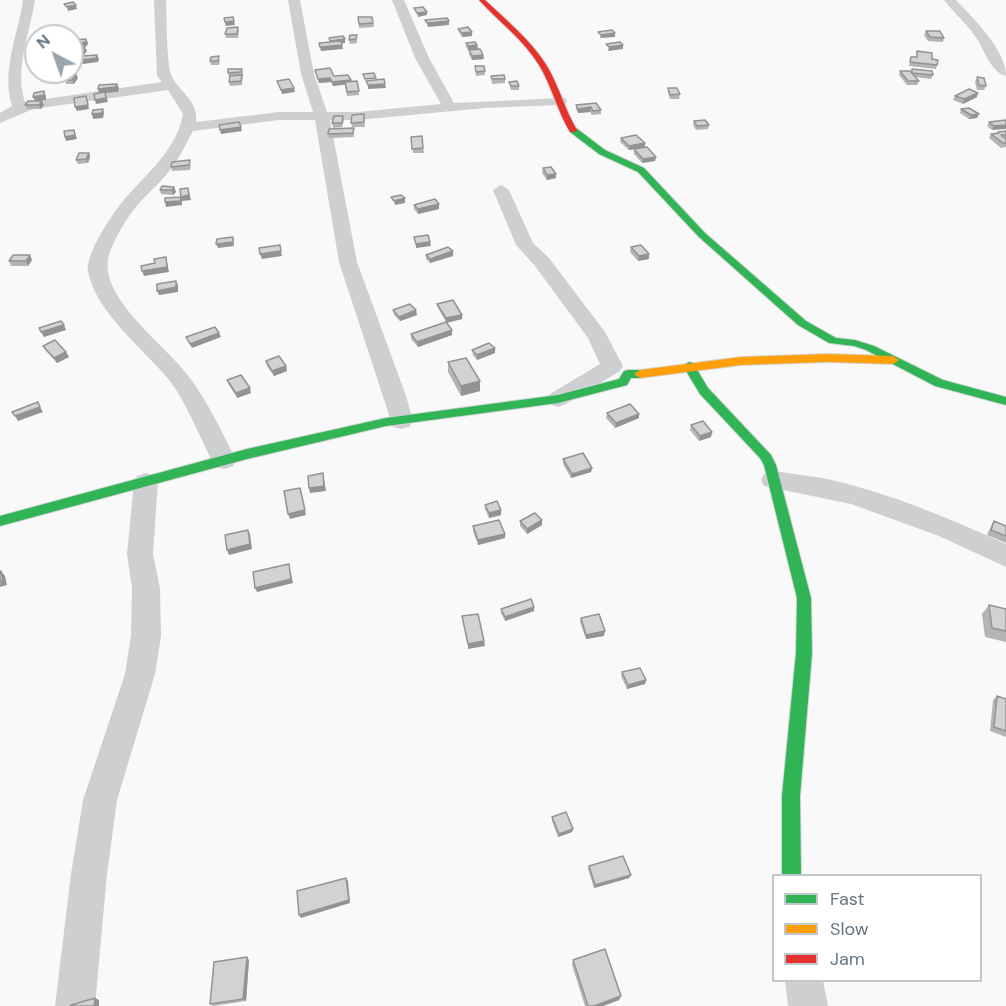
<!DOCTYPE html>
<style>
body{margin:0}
#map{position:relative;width:1006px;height:1006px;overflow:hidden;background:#f9f9f9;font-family:"DM Sans",sans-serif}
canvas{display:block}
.legend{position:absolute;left:772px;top:874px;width:210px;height:108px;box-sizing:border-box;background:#fff;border:2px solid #c1c8cd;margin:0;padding:8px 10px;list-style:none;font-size:18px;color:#657683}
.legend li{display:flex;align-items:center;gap:12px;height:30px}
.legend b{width:30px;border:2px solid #c1c8cd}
.north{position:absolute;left:24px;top:24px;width:60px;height:60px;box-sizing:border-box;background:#fff;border:2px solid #c1c8cd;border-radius:50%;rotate:319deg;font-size:16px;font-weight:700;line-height:24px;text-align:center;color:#657683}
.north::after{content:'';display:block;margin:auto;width:21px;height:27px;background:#99a4ac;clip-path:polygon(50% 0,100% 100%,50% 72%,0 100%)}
</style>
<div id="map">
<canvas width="1006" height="1006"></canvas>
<ul class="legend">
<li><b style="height:8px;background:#30b455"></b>Fast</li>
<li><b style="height:8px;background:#ff9f0a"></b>Slow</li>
<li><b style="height:8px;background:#e5322d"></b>Jam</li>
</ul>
<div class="north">N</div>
</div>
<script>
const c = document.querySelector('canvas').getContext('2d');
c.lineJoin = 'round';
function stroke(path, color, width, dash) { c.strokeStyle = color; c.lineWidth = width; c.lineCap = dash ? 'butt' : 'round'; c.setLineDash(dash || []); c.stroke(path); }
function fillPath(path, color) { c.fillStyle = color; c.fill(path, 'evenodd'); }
const fast = new Path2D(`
 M570 128H576L605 150 644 168 705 233 806 321 836 338 855 340 874 346 943 380 1006 397V405L935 386 866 350 854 346 829 343 798 325 699 237 638 172 599 154 570 132Z
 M689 362 693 363 708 388 771 455 776 465 811 598 812 653 800 796 801 876H782V796L796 653 797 598 764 465 760 458 700 394 683 366Z
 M628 370H640L646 374 640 378H631L627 385 558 403 386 426 247 459 0 526V516L247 449 386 418 558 395 619 379 624 371Z`);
const slow = new Path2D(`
 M828 354 893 356 899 360 893 364 828 362 741 365 640 378 634 374 640 370 741 357Z`);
const jam = new Path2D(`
 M479 0H485C507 21 531 40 547 66 559 86 565 110 577 130L576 132H570C557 111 552 86 539 65 523 39 499 22 479 0Z`);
stroke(fast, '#d5d6d7', 2);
stroke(slow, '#d5d6d7', 2);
stroke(jam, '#d5d6d7', 2);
fillPath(new Path2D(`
 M23 0H35C30 33 14 69 25 102L162 82 157 76 154 0H166C167 15 166 66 172 77 180 92 199 102 196 122L279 112H313L301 74 288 0H300L314 74 327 112H358L441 104 415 58 392 0H404L429 58 454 103 565 98 567 101 565 104 560 105 485 108 358 120H330L357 262 406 396 413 421 409 427 401 429 393 427 339 262 315 120H279L193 131C186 144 179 159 170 170 162 181 151 190 142 200 129 214 115 236 109 255 97 296 164 344 186 373 207 399 221 431 236 460L233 466 224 469 215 466C200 439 189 407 170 381 144 349 97 314 88 272 85 256 107 223 116 210 139 179 176 154 183 114L168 90 33 109 0 123V113L12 106C1 70 18 36 23 0Z
 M944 0H956C974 19 1006 50 1006 76 990 72 984 48 975 36 966 23 954 13 944 0Z
 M501 185 509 190 533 243 549 258 605 332 623 366 620 371 566 404 558 407 550 404 547 399 550 394 600 364 588 338 535 266 516 245 493 190Z
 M773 471C793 474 813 476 832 480 892 494 951 519 1006 544V567L939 536 851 504 764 486 761 480 764 474Z
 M146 473 155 476 158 482 153 554 160 588 161 636 155 674 117 800 107 874 95 1006H55L71 874 83 800 125 674 131 636 132 588 127 554 134 482 137 476Z
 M785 980H823L828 1006H788Z`), '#cecfd0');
fillPath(fast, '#30b455');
fillPath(slow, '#ff9f0a');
fillPath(jam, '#e5322d');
fillPath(new Path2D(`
 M358 17H372L374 27 359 28Z
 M238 27 239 31 238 38H226L225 34Z
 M458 29 472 32V36L462 37 459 32Z
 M926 31 944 38 943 42 928 41 924 35Z
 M86 39 88 43 87 46 75 48 87 51 84 55H72V48H75L73 44Z
 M357 39V43L350 44 349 40Z
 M466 43 477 45 478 49 483 55 484 59 472 60 469 54V50H468L466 47Z
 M917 51 937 65 936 69 909 66 911 57H916Z
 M220 60 219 65H211L210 61Z
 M475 66 485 71V75L476 76Z
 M242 69 243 73 242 85 230 86 229 82 230 77H229L228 73Z
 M912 69 933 75 931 79 915 77 919 81 917 85H907L899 75 900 71 911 72Z
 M315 70 334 76 351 80V82L357 81 359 95 347 96 345 84 333 86 331 82 319 83Z
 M76 74 78 78 74 84H66L65 80Z
 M491 76 505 79V83L492 84Z
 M977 77 986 86 984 90H977L975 82Z
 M509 82 519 86V90H511Z
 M668 88 680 94 679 99H670L668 92Z
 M955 96 977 97 963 104 953 100Z
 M25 105H44L41 109H27Z
 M576 105 601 110V114L592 115 590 112 578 113 576 109Z
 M961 109 977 118 969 119 960 113Z
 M364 114 365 127H352L351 123Z
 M343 116 344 120 342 127 333 128 332 123Z
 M1006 120 992 130 987 126 989 122Z
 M694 121 709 125 708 129 696 130 693 125Z
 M354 128V137L329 138 328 134Z
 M1006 131V147L1001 148 989 138 991 134Z
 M422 136 424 153H413L411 137Z
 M621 138 645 143V147L629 150 620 142Z
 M634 149 656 157 655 161 642 163 634 154Z
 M89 153 90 157 88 163 78 164 76 160Z
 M191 165 190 170 172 171 171 167Z
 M543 168 556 174V178L547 180 542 173Z
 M174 187 176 192 173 195 161 194 160 190Z
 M414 205 439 209 418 214 414 209Z
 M631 247 649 259 638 261 630 252Z
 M426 255 453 256 430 263 426 259Z
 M32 260 28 266H11L9 261Z
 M437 304 462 315V319L446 323 452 335 418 347 411 339V334L446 322 438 308Z
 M393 310 417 315 400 321 394 315Z
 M43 346 69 357 57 363 46 351Z
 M472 350 495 353 477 360 473 355Z
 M266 361 286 366 287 371 274 376 267 366Z
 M448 362 480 391 461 396 448 372Z
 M227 380 251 393 237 398 229 385Z
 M607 413 639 414V418L615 428 606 418Z
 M691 425 712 432 711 437 699 441 690 430Z
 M563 459 592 468 591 472 571 478 563 464Z
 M485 505 501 515 489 518 485 509Z
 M542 520V525L527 534 520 526V521Z
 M994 521 1006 526V543L987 535 991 526Z
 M473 526 505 538 478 545 473 531Z
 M989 605 1006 609V642L985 637 982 614Z
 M501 609 534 611 505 621 501 613Z
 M581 618 604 636 586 639 580 622Z
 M622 672 646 680 645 684 627 689 621 676Z
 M997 696 1006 699V737L990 731 993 700Z
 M552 817 573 829 572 832 558 837 552 821Z
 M589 866 631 875 629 878 594 888 588 869Z
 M249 960 246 1001 213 1006 210 1004Z
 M573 960 619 1000 603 1006H585L572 965Z`), '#b3b5b5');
fillPath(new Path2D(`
 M76 5 77 9 68 11 67 7Z
 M427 12V15L418 17 417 13Z
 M234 21 235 25 226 26 225 22Z
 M449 21V25L428 27 427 23Z
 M472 32V36L462 37V33Z
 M615 33V37L600 38 601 35Z
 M86 39 88 43 87 46 75 48 73 44Z
 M345 39V43L331 45 330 41Z
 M342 45 343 49 321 51 320 47Z
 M477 45 478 49 468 50V46Z
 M623 45V49L608 51 609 47Z
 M85 47 87 51 84 55 83 51Z
 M97 55 99 59 98 62 83 64 81 60Z
 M483 55 484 59 472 60V56Z
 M76 74 78 78 74 84 72 80Z
 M330 78 331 82 319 83 318 79Z
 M351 80V84L333 86 332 82Z
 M117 84 119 88 118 92 105 93 108 102 96 104 95 100 99 93 98 89Z
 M385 84 386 88 368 89V85Z
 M294 88 295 92 282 94 281 90Z
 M44 91 46 96V100L35 101 33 97Z
 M978 93 977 97 963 104 964 99Z
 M86 96 89 109 77 111 75 107Z
 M42 101 44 105 41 109 39 105Z
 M591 107 590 112 578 113V109Z
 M103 109 104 113 103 118 93 119 92 114Z
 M979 114 977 118 969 119 971 115Z
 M1006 125V129L992 130 994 126Z
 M241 127 242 131 221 134 220 130Z
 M74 130 77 139 66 141 65 137Z
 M645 143V147L629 150V146Z
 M89 153 90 157 88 163 86 159Z
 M656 157 655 161 642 163 643 159Z
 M556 174V178L547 180V175Z
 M174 187 176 192 173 195 172 190Z
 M188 188 191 200 182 201V205L166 207 165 202 181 197Z
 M405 198V203L395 205 394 201Z
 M439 204V209L418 214V209Z
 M233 237 234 246 218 248 216 244Z
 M430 242 431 246 416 248V244Z
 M281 251 282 256 262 259 260 254Z
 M453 251V256L430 263V259Z
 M649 254V259L638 261 639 256Z
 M30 255 32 260 28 266 26 261Z
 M166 257 169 272 144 276 142 271Z
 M176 281 178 285V292L159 295 157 291Z
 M416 310 417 315 400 321 399 317Z
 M462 315V319L446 323V318Z
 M64 325 66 330 44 337 41 332Z
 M452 330V335L418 347 417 342Z
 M219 333 221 337 192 348 190 344Z
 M495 348V353L477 360V355Z
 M66 352 69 357 57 363 54 358Z
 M286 366 287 371 274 376 272 371Z
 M480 381V391L461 396V386Z
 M250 388 251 393 237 398 236 393Z
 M40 407 43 412 18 421 15 416Z
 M639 414V418L615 428 616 423Z
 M712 432 711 437 699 441 700 436Z
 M592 468 591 472 571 478 572 474Z
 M323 473 326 491 310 493 309 488Z
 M300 488 306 515 290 519 288 514Z
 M501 510V515L489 518V513Z
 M542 520V525L527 534V529Z
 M248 530 250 534 252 549 229 555 227 550Z
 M505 534V538L478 545V540Z
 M289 564 293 583 257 592 255 588Z
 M1 571 5 576 7 585 0 587Z
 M534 607V611L505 621V617Z
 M605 631 604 636 586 639V635Z
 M484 641 485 646 468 649V644Z
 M646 680 645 684 627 689 628 685Z
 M573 829 572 832 558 837 559 834Z
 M631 875 629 878 594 888 595 885Z
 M346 878 348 881 350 903 301 918 299 915Z
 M247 957 249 960 246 1001 243 999Z
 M621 996 619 1000 603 1006H594Z
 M95 998 99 1000V1006H94Z`), '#929394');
const building = new Path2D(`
 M73 2 76 5 67 7 64 4Z
 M423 7 427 12 417 13 414 8Z
 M233 17 234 21 225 22 224 18Z
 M358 17H372L373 23 359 24Z
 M447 18 449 21 427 23 425 20Z
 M238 27 237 34H225L227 28Z
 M468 27 472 32 462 33 458 29Z
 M612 30 615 33 601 35 598 32Z
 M926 31H940L944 38 930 37Z
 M350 35H357L356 39 349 40Z
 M343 36 345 39 330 41 329 38Z
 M86 39V42L73 44 74 40Z
 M341 41 342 45 320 47 319 43Z
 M475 42 477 45 468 46 466 43Z
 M620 42 623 45 609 47 606 44Z
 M85 47 83 51H72V48Z
 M480 49 483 55 472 56 469 50Z
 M917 51 932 53V59L938 60 937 65 910 62 911 57H917Z
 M97 55 96 58 81 60 82 56Z
 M219 56 218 61H210L211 57Z
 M475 66H484L485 71 476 72Z
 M330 68 334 76 348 75 351 80 332 82 330 78 318 79 315 70Z
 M228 69H242L241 72 228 73Z
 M912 69 932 71 933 75 912 73Z
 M900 71H910L919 81H908Z
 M374 73 376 78 365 79 363 74Z
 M69 74H76L72 80H65Z
 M242 75 241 81 229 82 230 76Z
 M504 75 505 79H492L491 76Z
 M977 77 984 78 986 86 979 85Z
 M289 79 294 88 281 90 277 81Z
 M384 79 385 84 368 85 366 81Z
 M357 81 359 91 347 92 345 82Z
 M517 81 519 86H511L509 82Z
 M117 84 116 87 98 89 99 85Z
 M668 88H677L680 94 670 95Z
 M969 89 978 93 964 99 955 96Z
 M44 91V95L33 97 34 93Z
 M105 92 106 98 95 100 94 94Z
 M86 96 88 105 75 107 74 98Z
 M28 101H42L39 105H25Z
 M596 103 601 110 593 111 591 107 578 109 576 105Z
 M969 108 979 114 971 115 961 109Z
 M103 109 102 113 92 114 93 110Z
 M364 114V122L351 123 352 115Z
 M334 116H343L342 123H332Z
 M705 120 709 125 697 126 694 121Z
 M1006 120V125L994 126 989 122Z
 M239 122 241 127 220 130 219 125Z
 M354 128 353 133 328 134 329 129Z
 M74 130 75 135 65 137 64 131Z
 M1006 131V135H1001L1006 139V143H1003L991 134 999 133 998 132Z
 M636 135 645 143 629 146 621 138Z
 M422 136 423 148 412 149 411 137Z
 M647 147 656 157 643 159 634 149Z
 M79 153H89L86 159 76 160Z
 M190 160 189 165 171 167 172 162Z
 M551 167 556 174 547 175 543 168Z
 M162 186 174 187 172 190H160Z
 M188 188 189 195 181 197 180 189Z
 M401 195 405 198 394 201 391 197Z
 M181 197 180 201 165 202V198Z
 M435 199 439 204 418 209 414 205Z
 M428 235 430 242 416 244 414 237Z
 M233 237V242L216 244 217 239Z
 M280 245 281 251 260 254 259 248Z
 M641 245 649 254 639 256 631 247Z
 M448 247 453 251 430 259 426 255Z
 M13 255H30L26 261H9Z
 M166 257 167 267 142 271 141 266 155 263 154 259Z
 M176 281V287L157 291V284Z
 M453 300 462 315 446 318 437 304Z
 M410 304 416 310 399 317 393 310Z
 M61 321 64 325 41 332 39 328Z
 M446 322 452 330 417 342 411 334Z
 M215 327 219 333 190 344 186 337Z
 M55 340 66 352 54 358 43 346Z
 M489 343 495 348 477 355 472 350Z
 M279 356 286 366 272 371 266 361Z
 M466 358 480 381 461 386 448 362Z
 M241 375 250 388 236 393 227 380Z
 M38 402 40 407 15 416 12 412Z
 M630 404 639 414 616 423 607 413Z
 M703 421 712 432 700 436 691 425Z
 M583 453 592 468 572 474 563 459Z
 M323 473 324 486 309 488 308 476Z
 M300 488 305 510 288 514 284 491Z
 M497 501 501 510 489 513 485 505Z
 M535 513 542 520 527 529 520 521Z
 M499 520 505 534 478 540 473 526Z
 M994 521 1006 526V536L991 530Z
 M248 530 250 544 227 550 225 535Z
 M289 564 291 579 255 588 253 572Z
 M1 571 3 580 0 581V572Z
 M531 599 534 607 505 617 501 609Z
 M989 605 1006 609V631L992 628Z
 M478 614 484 641 468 644 462 616Z
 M599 614 605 631 586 635 581 618Z
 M640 668 646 680 628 685 622 672Z
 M997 696 1006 699V731L994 727Z
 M566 812 573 829 559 834 552 817Z
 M623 856 631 875 595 885 589 866Z
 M346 878 349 900 299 915 297 891Z
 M605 949 621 996 594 1006H588L573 960Z
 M247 957 243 999 210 1004 214 962Z
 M95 998 94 1006H70L71 1005Z`);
fillPath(building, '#d0d2d3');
stroke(building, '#929394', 1.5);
</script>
